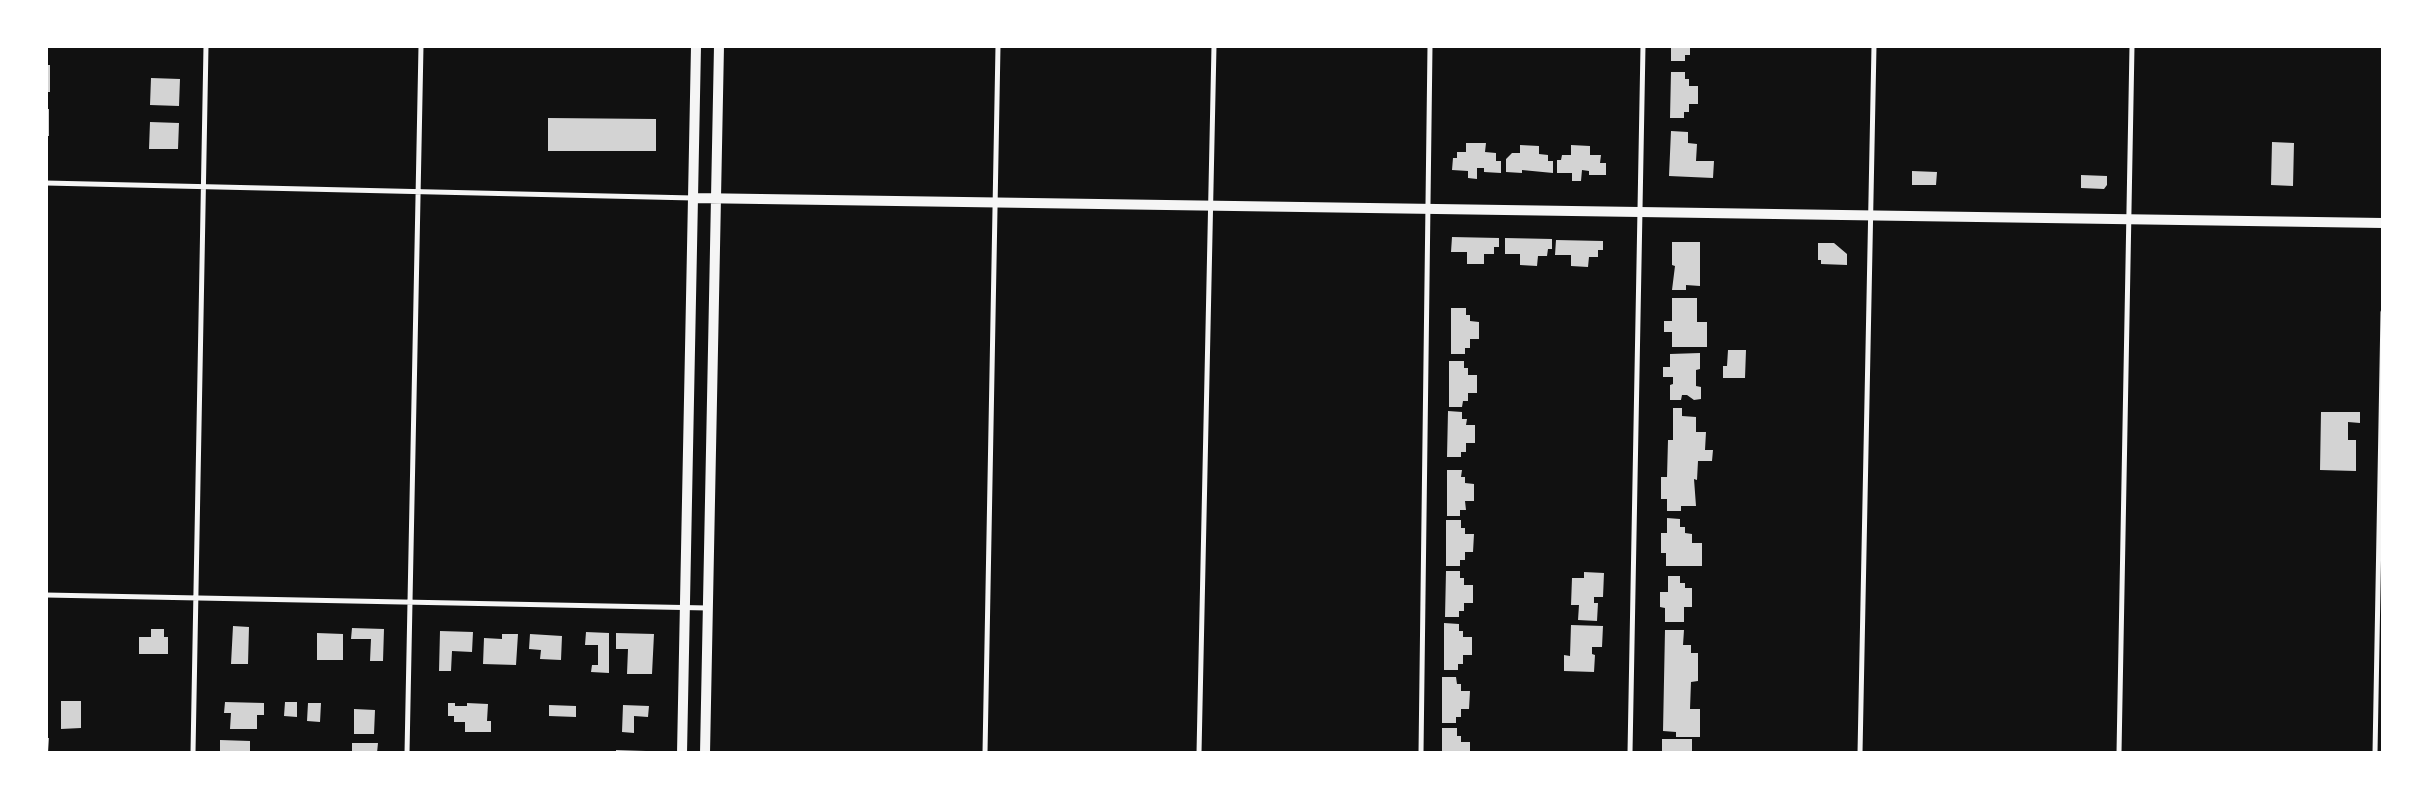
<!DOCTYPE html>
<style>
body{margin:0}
#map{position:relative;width:2429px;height:799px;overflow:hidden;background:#111;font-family:"Crimson Pro",serif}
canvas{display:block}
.frame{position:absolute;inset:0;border:48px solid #fff;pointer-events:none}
</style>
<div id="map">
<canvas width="2429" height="799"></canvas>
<div class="frame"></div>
</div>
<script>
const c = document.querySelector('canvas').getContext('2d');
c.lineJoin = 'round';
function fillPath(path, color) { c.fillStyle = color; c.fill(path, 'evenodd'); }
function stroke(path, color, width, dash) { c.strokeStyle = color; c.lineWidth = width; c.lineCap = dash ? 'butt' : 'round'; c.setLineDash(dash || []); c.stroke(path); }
fillPath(new Path2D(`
 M1671 46H1690V55H1685V61H1671Z
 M46 65H50V92H46Z
 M1671 72H1685V79H1689V86H1698V104H1689V112H1684V118H1670Z
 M151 78 180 79 179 106 150 105Z
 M46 109H49V136H46Z
 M548 118 656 119V151H548Z
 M150 122 179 123 178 149H149Z
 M1671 131 1688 132V143L1697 144 1696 161H1714L1713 178 1669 176Z
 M2272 142 2294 143 2293 186 2271 185Z
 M1466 143H1486L1485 152 1496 153V161H1501V173L1484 172V168H1477V179L1468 178V171L1452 170 1453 158H1457V152H1466Z
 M1520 145 1539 146V154L1548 155V161H1553V173L1522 170V173L1506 172V159L1512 153H1520Z
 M1571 145 1590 146V155H1601L1600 163H1606V175H1589V171L1582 170 1581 181H1572V173H1557V160H1561L1562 155H1571Z
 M1912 171 1937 172 1936 185H1912Z
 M2081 175 2107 176V185L2104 189 2081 188Z
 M1452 237 1499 238V247H1494V254H1484V264H1467V252H1451Z
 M1505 238 1552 239V249H1548L1547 256H1538L1537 266 1520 265V254H1505Z
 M1556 240 1603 241V250H1598V257H1589L1588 267 1571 266V255H1555Z
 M1672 242H1700V286L1686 285V290H1672L1675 266 1672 265Z
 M1818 243H1834L1847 254V265L1821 264V260H1818Z
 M1672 298H1697V322H1707V347H1672V332H1664V321H1672Z
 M1451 308H1466V315H1470V321L1479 322V339H1470V348H1465V354H1451Z
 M1728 350H1746L1745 378H1723V366H1727Z
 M1700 353V369L1696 370V386L1701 387V399L1694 400 1687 395H1682L1681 400H1670V385L1673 384V377H1663V367H1670V354Z
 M1449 361H1464V368H1468V375H1477V393H1468V401H1463L1462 407H1449Z
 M1673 408H1682V416L1696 417V432H1706L1705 450H1713L1712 461H1698L1697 480 1694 479 1696 506H1681V511H1667V499H1661V477H1667L1668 440H1673Z
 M1448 411 1462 412V419H1467L1466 425H1475V443H1466V452H1461V457H1447Z
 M2321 412H2360V423L2348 422V440H2356V471L2320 470Z
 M1447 470H1462L1461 477H1465V483L1474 484V501H1465L1466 510H1460V516H1447Z
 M1667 518 1680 519V527H1685V533L1692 534V543H1702V566H1666V553H1661V533H1667Z
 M1446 520H1461V528H1465V534H1474L1473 552H1465V560H1460V566H1446Z
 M1446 571H1460V578H1464V585H1473V603H1464V611H1459V617H1445Z
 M1584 572 1604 573 1603 597H1594V603H1598L1597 621 1578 620 1579 605H1571L1572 578H1584Z
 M1668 576H1680V583H1685V588H1692V607H1684V622H1665V608L1660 607V592H1668Z
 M1444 623 1459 624V631H1463V637H1472V655H1463V664H1458V670H1444Z
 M1571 625 1603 626 1602 647H1592V654L1595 655 1594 672 1564 671V655L1570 656Z
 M233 626 249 627 248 664H231Z
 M352 628 384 629 383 661H370L371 639H351Z
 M151 629H164V637H168V654H139V637H151Z
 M1665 630H1684L1683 645H1691V653H1698V681L1691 682 1690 709H1700V737H1676V732L1663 731Z
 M440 631 473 632 472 652 452 651 451 671H439Z
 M586 632 609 633V673L591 672 592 665H598V645H585Z
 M317 633 343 634V660H317Z
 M616 633 654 634 652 674H627L628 649H616Z
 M502 634H518L516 665 483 664 484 638 502 639Z
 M530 634 562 636 561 660 540 659 541 650 529 649Z
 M1442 677H1456L1457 684H1461V691H1470L1469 709H1461V717H1456V723H1442Z
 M61 701H81V728L61 729Z
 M225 702 264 703V715H257V729H230L231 713H224Z
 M285 702H297V717L284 716Z
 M308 703H321L320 722 307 721Z
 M448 703H455V706H467V703L488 704 487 721H491V732H465V722H454V716H448Z
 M549 705 576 706V717L549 716Z
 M623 705 649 706 648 717 634 716V733L622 732Z
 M354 709 375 710 374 734H354Z
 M1442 728H1457V736H1461V742H1470V753H1442Z
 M46 738H49L48 753H46Z
 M1662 739H1692V753H1662Z
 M220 740 250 741V753H220Z
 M352 743H378L377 753H352Z
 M616 750 646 751V753H616Z`), '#d3d3d3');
stroke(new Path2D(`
 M46 183 693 198
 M46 595 708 608
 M193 753 206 46
 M407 753 421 46
 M985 753 998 46
 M1199 753 1214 46
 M1421 753 1430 46
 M1630 753 1643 46
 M1860 753 1874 46
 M2119 753 2132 46
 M2375 753 2383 312`), '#f5f5f5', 5);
stroke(new Path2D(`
 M693 198 2383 223
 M682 753 696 46
 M705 753 719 46`), '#f5f5f5', 10);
</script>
